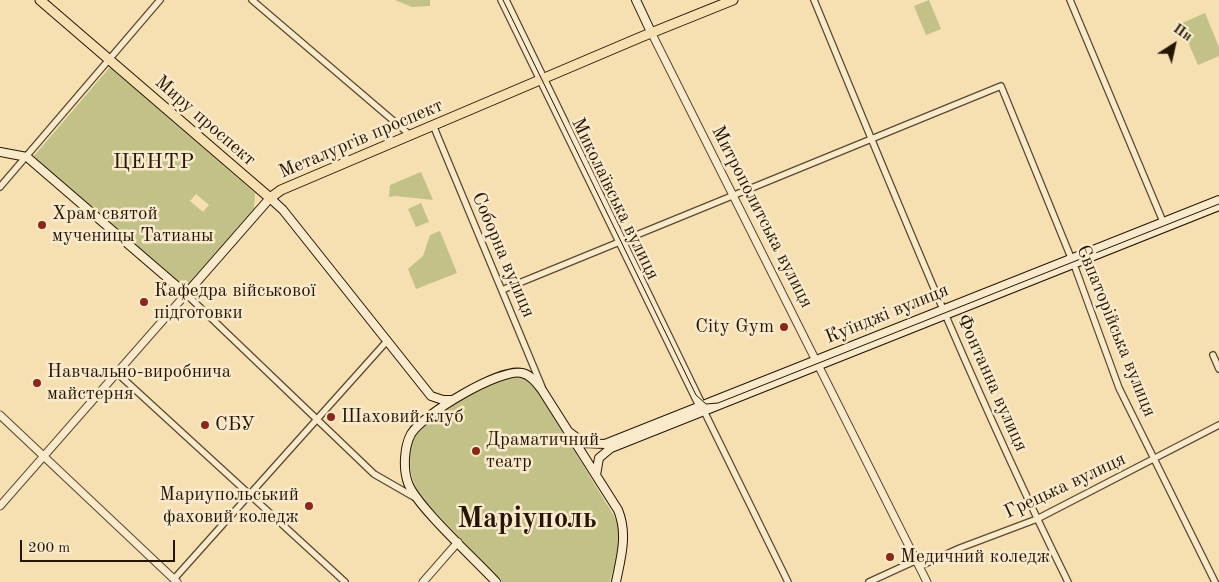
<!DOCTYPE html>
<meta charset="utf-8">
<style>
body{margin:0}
#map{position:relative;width:1219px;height:582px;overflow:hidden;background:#f6dfb1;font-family:"Old Standard TT",serif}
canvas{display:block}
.north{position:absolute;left:1149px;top:20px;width:50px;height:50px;-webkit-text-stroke:4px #f9eacc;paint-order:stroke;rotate:35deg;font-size:14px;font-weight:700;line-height:20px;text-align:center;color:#251505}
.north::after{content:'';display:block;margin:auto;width:18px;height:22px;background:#251505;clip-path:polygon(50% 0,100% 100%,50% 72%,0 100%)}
.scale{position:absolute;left:20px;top:540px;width:155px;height:22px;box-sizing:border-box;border:2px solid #251505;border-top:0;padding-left:6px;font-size:15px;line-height:18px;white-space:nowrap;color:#251505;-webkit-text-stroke:4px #f9eacc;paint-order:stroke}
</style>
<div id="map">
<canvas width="1219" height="582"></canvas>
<div class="north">Пн</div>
<div class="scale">200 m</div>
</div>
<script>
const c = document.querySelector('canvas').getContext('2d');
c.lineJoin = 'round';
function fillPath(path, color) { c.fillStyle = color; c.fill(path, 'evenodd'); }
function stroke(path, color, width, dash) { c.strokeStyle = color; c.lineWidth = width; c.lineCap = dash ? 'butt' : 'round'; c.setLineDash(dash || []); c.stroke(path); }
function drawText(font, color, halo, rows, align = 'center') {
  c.font = font + ' "Old Standard TT",serif'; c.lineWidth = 5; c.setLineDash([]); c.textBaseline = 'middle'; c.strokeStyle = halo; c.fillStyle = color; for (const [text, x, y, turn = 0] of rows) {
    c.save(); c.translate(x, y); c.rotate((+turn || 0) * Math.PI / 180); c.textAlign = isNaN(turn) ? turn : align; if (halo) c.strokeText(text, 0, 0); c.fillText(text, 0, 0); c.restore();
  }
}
fillPath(new Path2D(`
 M395 0H430V6L412 7Z
 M929 0 941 29 926 35 914 6Z
 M1205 13 1219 47V56L1198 65 1180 24Z
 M110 67 255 193 254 209 185 288 33 157ZM196 194 209 205 203 212 190 201Z
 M421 172 433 200 396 196 389 197 390 185Z
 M421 203 429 222 416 227 408 209Z
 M440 231 457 273 416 289 408 269 423 256 430 235Z
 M518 376 530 381 538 391 617 521C624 541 615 562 610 582H502L422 498C410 483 404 449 417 432 434 408 489 379 518 376Z`), '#c1c188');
const minor = new Path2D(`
 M252 0 410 135
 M501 0 699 406 704 411 788 582
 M506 0 704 408
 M814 0C895 196 974 392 1068 582
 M1070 0 1164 224
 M433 125 542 387
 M0 187 160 0
 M502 290 1001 86 1076 270 1119 388 1215 582
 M186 294 374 474 414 497
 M1213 355 1219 369
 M117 373 345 582
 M920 566 960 548 1037 519 1219 425
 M174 579 387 341
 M869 582 917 560`);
const tertiary = new Path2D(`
 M651 32 927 582
 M0 415 177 582
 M0 506 186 294
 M423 582 458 542`);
const secondary = new Path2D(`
 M636 0 651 32
 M0 152 27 157 186 294 270 198 283 210 431 396 443 400H452
 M569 432 584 443 605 444 1219 200
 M596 475 599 458 611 448 1219 206
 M496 582C477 561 416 506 408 483 403 469 404 447 411 434 423 414 500 368 522 373 531 375 537 383 542 390L618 510C628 534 621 557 616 582`);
const trunk = new Path2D(`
 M40 0 270 198 281 190 641 37 733 0`);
stroke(minor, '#594830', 8);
stroke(tertiary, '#594830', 9);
stroke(secondary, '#251505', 10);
stroke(trunk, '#251505', 11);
stroke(minor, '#f9eacc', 5.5);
stroke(tertiary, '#f9eacc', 7);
stroke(secondary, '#f9eacc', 8);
stroke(trunk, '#f6dfb1', 9);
stroke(new Path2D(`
 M503 0 696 395 706 404 718 403 1219 204`), '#251505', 1);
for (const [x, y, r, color] of [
 [42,225,5,"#8f2418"],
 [144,302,5,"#8f2418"],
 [784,327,5,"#8f2418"],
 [37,383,5,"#8f2418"],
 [331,417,5,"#8f2418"],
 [205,425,5,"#8f2418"],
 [476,451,5,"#8f2418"],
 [309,506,5,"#8f2418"],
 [890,557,5,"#8f2418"]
]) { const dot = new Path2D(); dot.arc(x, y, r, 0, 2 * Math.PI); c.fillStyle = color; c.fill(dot); stroke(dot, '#f9eacc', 2); }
drawText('19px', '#251505', '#f9eacc', [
 ["Миру проспект",205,121,41],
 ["Металургів проспект",361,139,-23],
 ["Миколаївська вулиця",615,199,64],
 ["Митрополитська вулиця",762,217,63],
 ["Соборна вулиця",503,255,67],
 ["Куїнджі вулиця",887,314,-22],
 ["Євпаторійська вулиця",1116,331,68],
 ["Фонтанна вулиця",992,383,66],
 ["Грецька вулиця",1065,486,-25]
]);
drawText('19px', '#251505', '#f9eacc', [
 ["Храм святой",52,214],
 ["мученицы Татианы",52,236],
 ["Кафедра військової",154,291],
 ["підготовки",154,313],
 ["City Gym",774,327,"right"],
 ["Навчально-виробнича",47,372],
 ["майстерня",47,394],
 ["Шаховий клуб",341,417],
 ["СБУ",215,425],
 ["Драматичний",486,440],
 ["театр",486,462],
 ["Мариупольський",299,495,"right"],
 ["фаховий коледж",299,517,"right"],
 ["Медичний коледж",900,557]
], 'left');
c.letterSpacing = '1px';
drawText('21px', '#251505', '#f9eacc', [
 ["ЦЕНТР",154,162]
]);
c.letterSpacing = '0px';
drawText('bold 29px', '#251505', '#f9eacc', [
 ["Маріуполь",527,519]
]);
</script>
